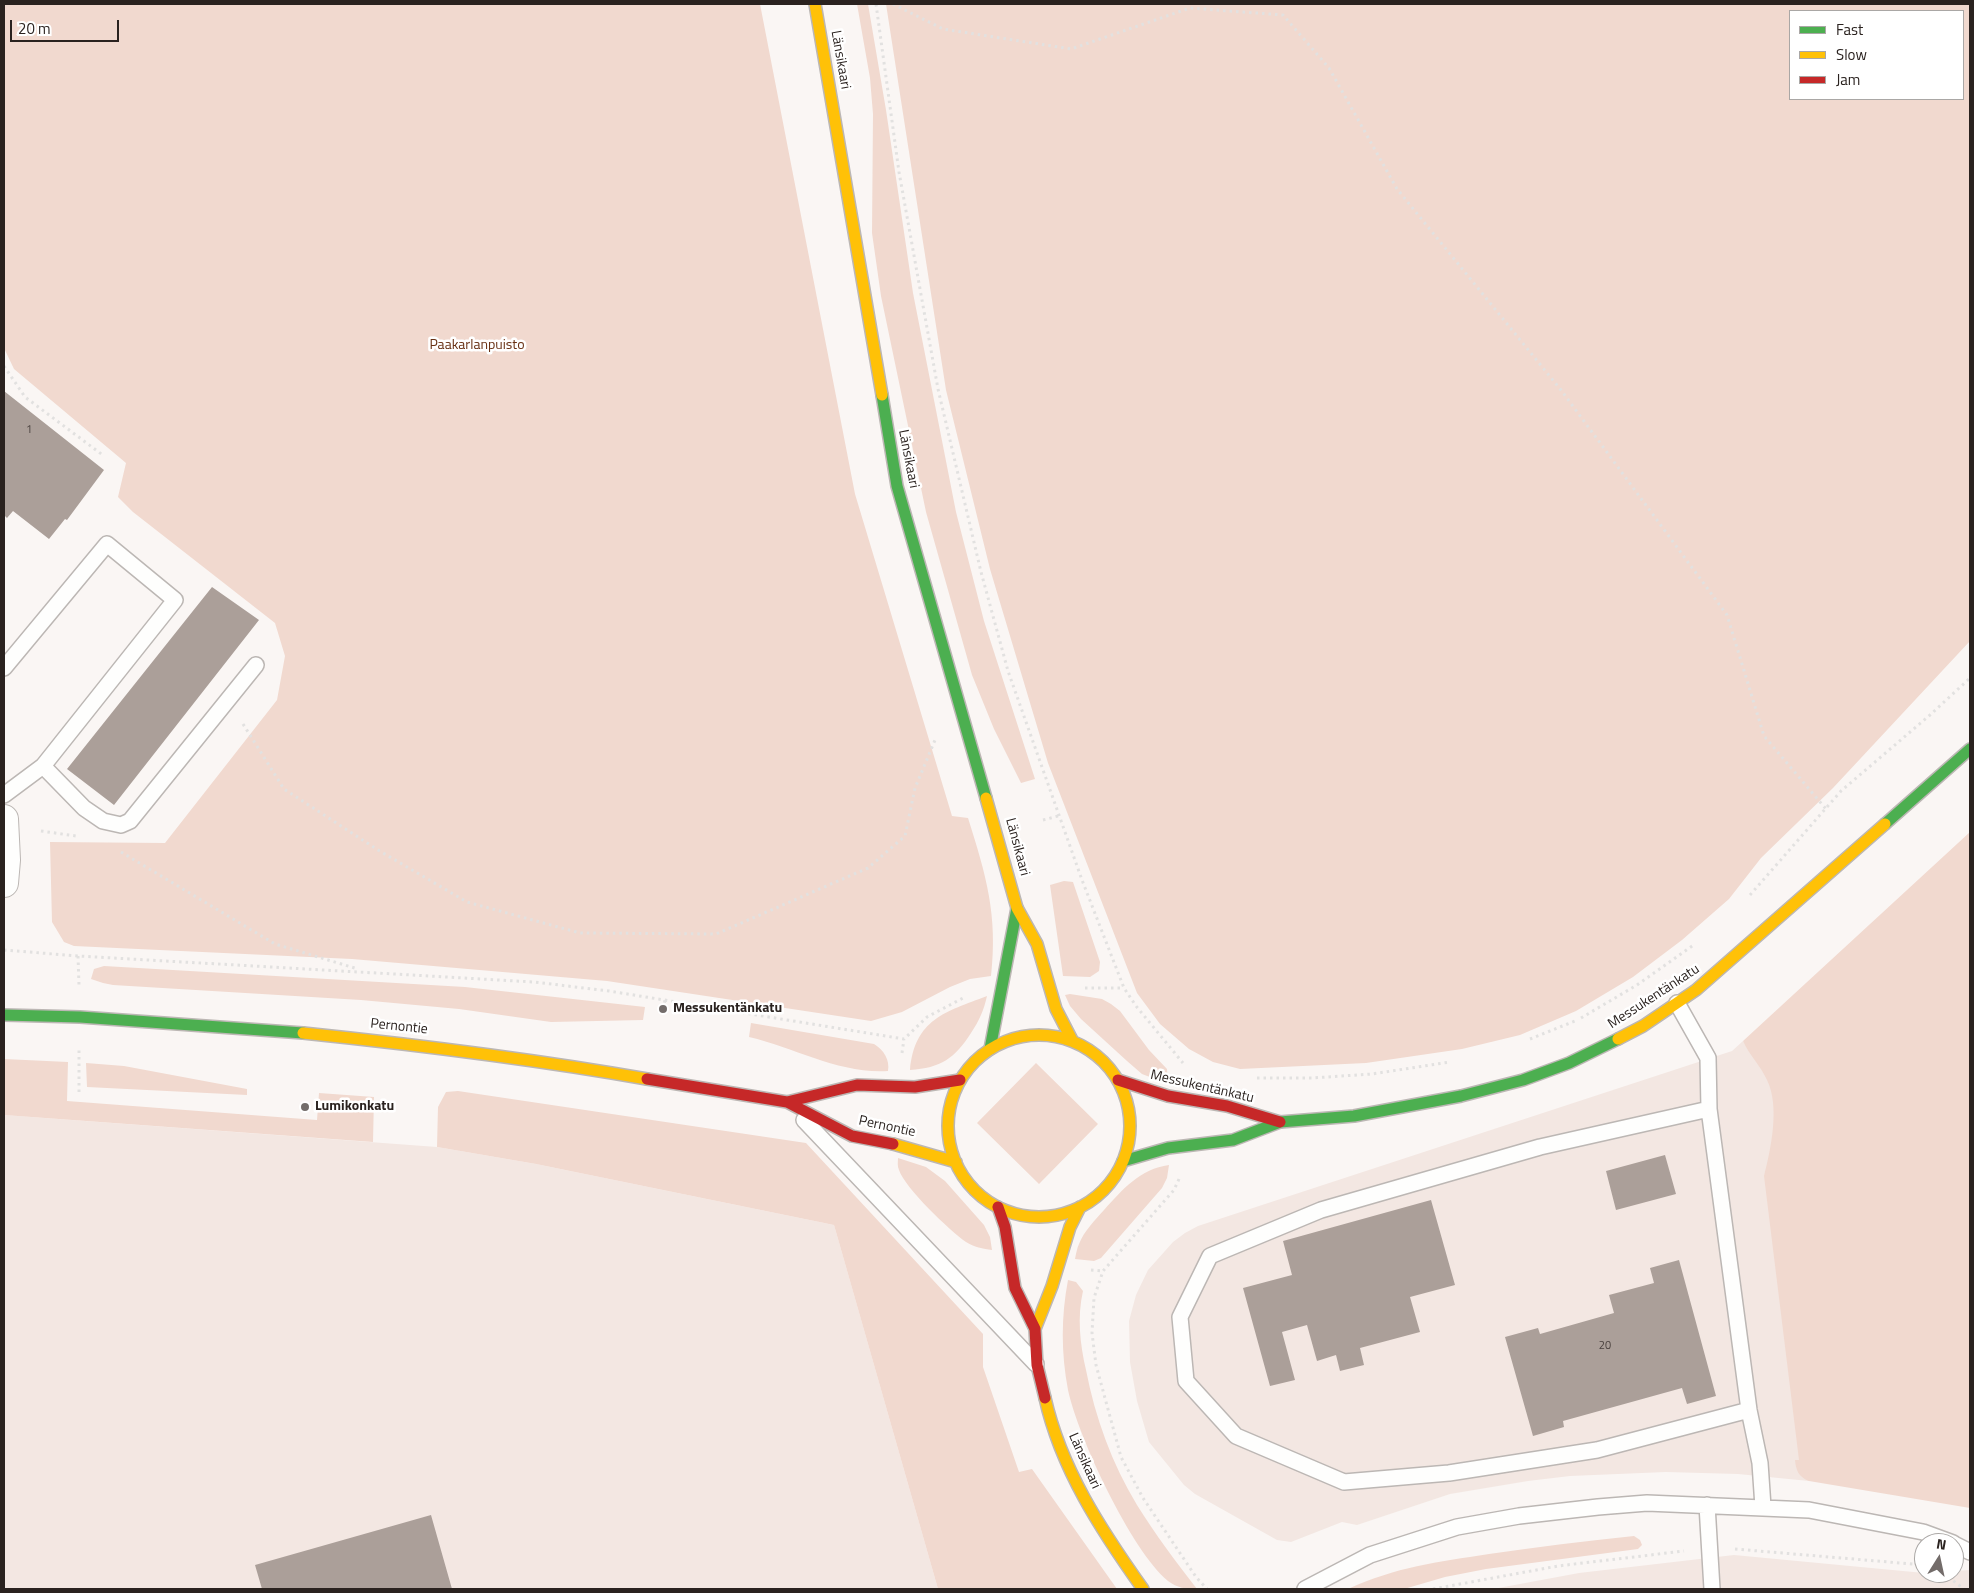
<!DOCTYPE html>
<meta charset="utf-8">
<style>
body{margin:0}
#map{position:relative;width:1974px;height:1593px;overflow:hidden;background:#faf6f4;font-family:"Titillium Web",sans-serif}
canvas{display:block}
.frame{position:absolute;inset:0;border:5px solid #2a221f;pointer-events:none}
.legend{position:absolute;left:1789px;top:10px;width:175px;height:90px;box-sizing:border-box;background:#fff;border:1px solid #aaa7a5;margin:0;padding:6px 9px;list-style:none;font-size:15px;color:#2a221f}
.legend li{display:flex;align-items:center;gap:10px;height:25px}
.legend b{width:25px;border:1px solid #aaa7a5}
.north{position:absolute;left:1914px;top:1533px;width:50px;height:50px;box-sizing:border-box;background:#fff;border:1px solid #aaa7a5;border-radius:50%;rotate:10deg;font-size:14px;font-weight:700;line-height:20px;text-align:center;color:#2a221f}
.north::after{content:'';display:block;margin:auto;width:18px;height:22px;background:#736c6a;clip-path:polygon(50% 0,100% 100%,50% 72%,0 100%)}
.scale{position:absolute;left:10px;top:20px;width:109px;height:22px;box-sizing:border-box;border:2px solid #2a221f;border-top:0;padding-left:6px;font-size:15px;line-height:18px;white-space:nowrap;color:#2a221f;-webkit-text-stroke:4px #fff;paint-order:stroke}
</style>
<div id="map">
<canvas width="1974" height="1593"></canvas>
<div class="frame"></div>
<ul class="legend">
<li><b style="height:6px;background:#4caf50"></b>Fast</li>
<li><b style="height:6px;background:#ffc107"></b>Slow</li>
<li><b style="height:6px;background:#c62828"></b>Jam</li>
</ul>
<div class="north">N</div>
<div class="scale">20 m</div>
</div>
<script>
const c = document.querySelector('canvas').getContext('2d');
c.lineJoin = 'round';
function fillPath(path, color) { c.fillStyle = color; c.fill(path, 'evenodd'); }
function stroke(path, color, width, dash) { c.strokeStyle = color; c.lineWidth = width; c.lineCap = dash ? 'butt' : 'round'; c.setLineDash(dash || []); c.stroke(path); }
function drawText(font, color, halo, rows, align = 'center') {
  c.font = font + ' "Titillium Web",sans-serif'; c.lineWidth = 5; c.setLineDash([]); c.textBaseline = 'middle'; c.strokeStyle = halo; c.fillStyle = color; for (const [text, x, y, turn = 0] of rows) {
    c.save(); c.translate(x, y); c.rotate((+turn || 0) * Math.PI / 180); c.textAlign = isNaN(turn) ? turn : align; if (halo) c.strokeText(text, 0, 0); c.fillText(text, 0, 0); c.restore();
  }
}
fillPath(new Path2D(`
 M1743 1041 1847 1169 1877 1286 1809 1481 1738 1474 1666 1472 1570 1476 1528 1481 1450 1494 1357 1525 1342 1522 1291 1542 1277 1540 1195 1494 1184 1485 1149 1442 1137 1401 1130 1362 1129 1321 1136 1295 1148 1270 1173 1242 1185 1233 1198 1226 1732 1051Z
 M4 1115 437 1147 536 1164 834 1225 938 1589H4Z
 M1734 1555 1924 1573H1954V1571L1970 1570V1589H1493L1579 1573Z`), '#f3e7e2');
fillPath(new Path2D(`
 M4 4H760L855 494 952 816 968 818C986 875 998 915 991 976L970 979 950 987 902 1012 871 1021 607 981 352 959 74 946 64 942 52 922 50 842 165 843 277 700 285 656 275 623 133 512 118 497 126 463 14 369 4 348V229L5 227 4 203Z
 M857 4H868L886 110 913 293 956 512 984 621 1035 779 1021 783 994 729 972 675 926 512 881 296 872 233 873 114 870 78Z
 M886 4H1970V641L1833 788 1761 858 1729 899 1682 940 1633 977 1576 1011 1520 1035 1462 1049 1366 1063 1240 1069 1213 1062 1189 1049 1160 1024 1137 993 1048 763 990 569 946 390ZM1790 11H1963V99H1790Z
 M1970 832V1508L1809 1481C1799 1477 1796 1471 1795 1460H1799L1764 1176C1771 1149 1780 1106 1767 1080 1761 1066 1749 1055 1743 1041Z
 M1064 881 1073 882 1100 962 1099 971 1090 977 1063 976 1050 885Z
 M104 966 465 987 645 1007 643 1020 551 1022 459 1009 361 1000 113 985 103 983 91 979 94 969Z
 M1070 994 1102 999 1111 1004 1120 1011 1149 1050 1167 1069 1168 1084 1142 1074 1127 1061 1081 1019 1070 1006 1065 995Z
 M987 996C984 1010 979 1021 971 1033 955 1058 941 1068 910 1070 915 1019 945 1012 987 996Z
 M751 1023 874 1044C884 1050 890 1060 888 1071 839 1074 796 1048 749 1037Z
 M4 1059 68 1062 67 1101 317 1120 319 1093 374 1097 373 1142 4 1115Z
 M86 1063 124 1066 247 1089V1095L87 1087Z
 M1036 1063 1098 1124 1039 1184 977 1123Z
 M458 1091 806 1143 983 1334V1367L1019 1472 1032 1469 1117 1589H938L834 1225 536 1164 437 1147 438 1107 446 1092Z
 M898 1158 926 1167 945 1181 984 1225 990 1237 992 1250C983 1249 974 1247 966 1242 949 1230 905 1188 899 1170 897 1166 898 1162 898 1158Z
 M1169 1165 1167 1178 1162 1188 1101 1258 1094 1261 1075 1259C1076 1254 1077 1248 1079 1244 1084 1231 1095 1220 1104 1210 1123 1189 1140 1169 1169 1165Z
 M1068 1280 1076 1282 1083 1291C1077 1317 1080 1344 1086 1370 1095 1417 1112 1464 1137 1505 1155 1534 1176 1562 1197 1589 1186 1589 1177 1588 1168 1581 1131 1550 1078 1437 1068 1390 1061 1353 1061 1317 1068 1280Z
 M1634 1536 1640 1540 1642 1545 1638 1549 1486 1569 1445 1577 1404 1589H1348C1396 1567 1437 1562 1489 1554 1537 1547 1585 1541 1634 1536Z`), '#f1d9cf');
fillPath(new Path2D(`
 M4 391 104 470 67 520 65 519 49 539 13 511 7 518 4 515Z
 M212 587 259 620 114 805 67 769Z
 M1665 1155 1676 1194 1616 1210 1606 1171Z
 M1431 1200 1455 1285 1410 1297 1420 1332 1360 1348 1364 1365 1340 1371 1336 1355 1317 1361 1307 1325 1282 1332 1295 1380 1270 1386 1243 1288 1292 1275 1283 1241Z
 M1679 1260 1716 1396 1687 1404 1682 1388 1563 1421 1564 1427 1533 1436 1505 1337 1538 1328 1540 1334 1614 1313 1609 1295 1654 1283 1650 1268Z
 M431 1515 452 1589H262L255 1565Z`), '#ab9f99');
const lane = new Path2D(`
 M4 668 107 544 175 600 43 766 4 795
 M43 766 84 808 103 821 121 825 130 821 256 665
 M1677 1003 1708 1058 1709 1109 1749 1410 1760 1463 1763 1507
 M1709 1109 1540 1147 1321 1210 1210 1256 1180 1317 1186 1381 1236 1436 1344 1482 1449 1473 1597 1450 1749 1410
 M804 1120 1036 1364
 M1707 1505 1712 1589
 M1954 1544 1970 1552
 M1305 1589 1370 1555 1457 1527 1519 1516 1598 1507 1647 1503 1809 1510 1923 1532 1953 1543`);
const street = new Path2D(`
 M4 819 6 860 4 883`);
const fast = new Path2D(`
 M882 395 897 486 986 798
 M1885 824 1970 749
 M4 1015 80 1017 303 1033
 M990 1049 1017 908
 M1123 1161 1168 1148 1233 1140 1280 1122 1354 1116 1461 1096 1523 1080 1569 1063 1618 1039`);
const slow = new Path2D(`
 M815 4 882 395
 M986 798 1017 908 1037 944 1056 1009 1072 1040
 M303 1033C419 1045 533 1059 647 1079
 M948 1126a91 91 0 1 1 182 0a91 91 0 1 1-182 0Z
 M1618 1039 1643 1026 1696 990 1885 824
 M893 1144 956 1162
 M1035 1329 1052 1286 1070 1227 1080 1207
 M1045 1398C1061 1469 1101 1530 1143 1589`);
const jam = new Path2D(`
 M647 1079 787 1102 852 1136 893 1144
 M1118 1080 1168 1096 1227 1106 1280 1122
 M787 1102 857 1085 915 1087 960 1080
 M998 1207 1005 1227 1015 1288 1035 1329 1037 1365 1045 1398`);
stroke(lane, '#bcb7b4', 18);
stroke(street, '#bcb7b4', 30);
stroke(fast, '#bcb7b4', 14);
stroke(slow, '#bcb7b4', 14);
stroke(jam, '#bcb7b4', 14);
stroke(new Path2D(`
 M876 4 899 172 938 389 981 572 1008 671 1082 880 1124 988 1136 1006 1183 1063
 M893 4 943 29 1071 49 1190 8 1283 15 1329 68 1397 189 1561 390 1727 615 1764 736 1826 809
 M4 366 25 397 104 456
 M243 724 284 789 378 850 467 902 580 933 716 934 868 868 905 836 915 788 935 740
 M1043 820 1058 816
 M41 831 76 836
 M121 852 275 944 358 969
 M1750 895 1841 791 1930 715 1970 678
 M4 950 78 956 534 982 609 991 904 1039 927 1017 965 997
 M78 956 79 985
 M1085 988H1124
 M663 1009 665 1000
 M1581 1018 1637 985 1695 944
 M1530 1039 1575 1021
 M902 1053 904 1039
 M1257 1078H1312L1372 1074 1450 1062
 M79 1092V1049
 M1179 1179 1174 1190 1103 1271 1094 1298 1092 1333 1096 1365 1121 1457 1143 1498 1196 1577 1207 1589
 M1091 1270 1103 1271
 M1735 1549 1924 1565
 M1943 1573 1964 1589
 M1433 1589 1558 1566 1684 1551`), '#e2e1e0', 3, [2.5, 4]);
stroke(lane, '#fefefd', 15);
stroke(street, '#fefefd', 28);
stroke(fast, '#4caf50', 11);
stroke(slow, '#ffc107', 11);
stroke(jam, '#c62828', 11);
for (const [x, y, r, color] of [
 [663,1009,5,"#736c6a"],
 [305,1107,5,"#736c6a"]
]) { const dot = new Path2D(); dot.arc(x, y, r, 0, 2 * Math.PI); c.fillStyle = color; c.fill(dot); stroke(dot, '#fff', 2); }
drawText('11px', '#4a413e', null, [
 ["1",29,430],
 ["20",1605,1346]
]);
drawText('14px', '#2a221f', '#fff', [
 ["Länsikaari",840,60,80],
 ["Länsikaari",908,459,79],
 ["Länsikaari",1017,847,75],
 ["Messukentänkatu",1654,997,-33],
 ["Pernontie",399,1027,6],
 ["Messukentänkatu",1202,1087,13],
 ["Pernontie",887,1127,12],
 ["Länsikaari",1084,1461,66]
]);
drawText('14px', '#672f12', '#fff', [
 ["Paakarlanpuisto",477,346]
]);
drawText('bold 14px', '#2a221f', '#fff', [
 ["Messukentänkatu",673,1009],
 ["Lumikonkatu",315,1107]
], 'left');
</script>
